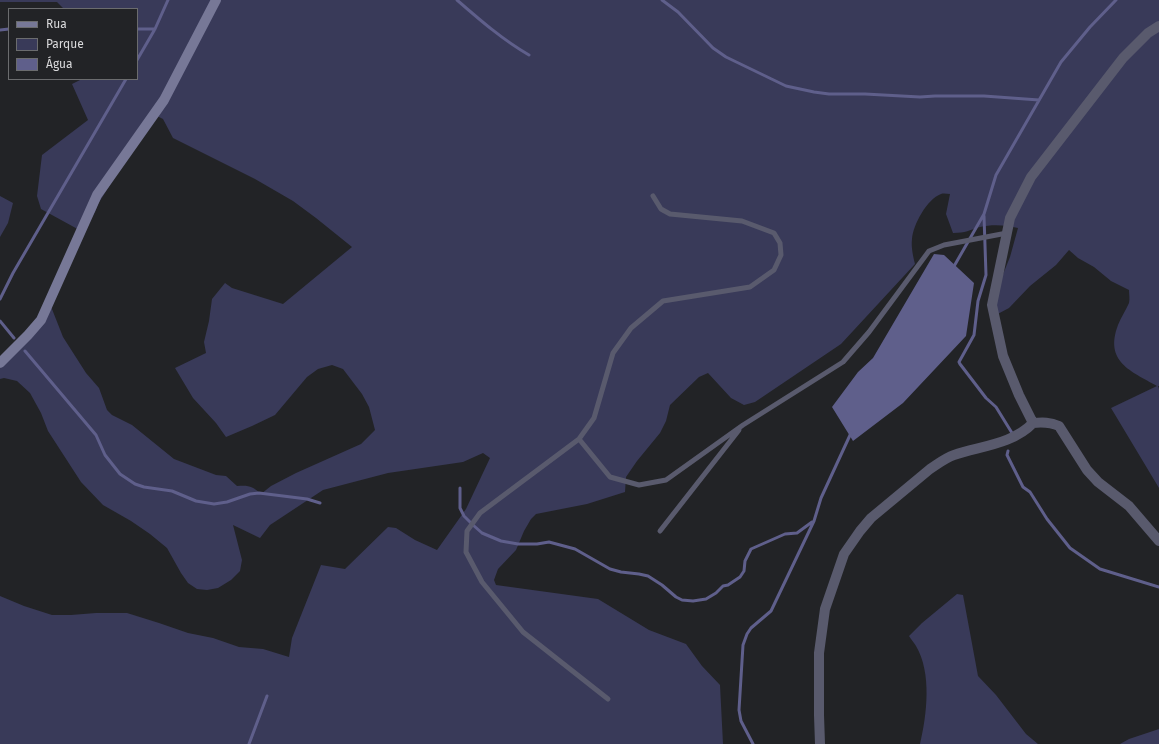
<!DOCTYPE html>
<meta charset="utf-8">
<style>
body{margin:0}
#map{position:relative;width:1159px;height:744px;overflow:hidden;background:#222326;font-family:"Fira Sans",sans-serif}
canvas{display:block}
.legend{position:absolute;left:8px;top:8px;width:130px;height:72px;box-sizing:border-box;background:#222326;border:1px solid #6b6c6e;margin:0;padding:5px 7px;list-style:none;font-size:12px;color:#d9d9db}
.legend li{display:flex;align-items:center;gap:8px;height:20px}
.legend b{width:20px;border:1px solid #6b6c6e}
</style>
<div id="map">
<canvas width="1159" height="744"></canvas>
<ul class="legend">
<li><b style="height:5px;background:#777897"></b>Rua</li>
<li><b style="height:11px;background:#393a59"></b>Parque</li>
<li><b style="height:11px;background:#5f5f8b"></b>Água</li>
</ul>
</div>
<script>
const c = document.querySelector('canvas').getContext('2d');
c.lineJoin = 'round';
function fillPath(path, color) { c.fillStyle = color; c.fill(path, 'evenodd'); }
function stroke(path, color, width, dash) { c.strokeStyle = color; c.lineWidth = width; c.lineCap = dash ? 'butt' : 'round'; c.setLineDash(dash || []); c.stroke(path); }
fillPath(new Path2D(`
 M0 0H1159V386H1158L1159 389V488L1111 408 1157 386C1131 371 1104 362 1118 325 1121 317 1126 310 1129 303 1130 299 1129 294 1129 290L1111 281 1094 267 1078 258 1069 250 1056 265 1030 286 1009 308 992 317 997 289 1010 257 1018 228C1007 225 992 224 980 227 969 230 966 233 953 233L946 214 950 194C947 194 944 193 941 194 927 199 913 225 912 239 911 247 913 256 915 264L841 344 755 402 744 405 731 398 708 373 699 377 670 405 666 421 660 433 637 461 626 477 625 492 587 504 536 514 531 519 524 531 516 550 498 569 494 580 496 585 598 599 649 630 686 644 702 666 720 685 723 744H0V596L24 606 52 615H71L96 613H127L159 623 188 633 213 638 239 647 263 649 289 657 292 638 321 565 345 569 388 527 396 528 415 540 437 550 466 509 490 458 483 453 463 462 388 473 323 490 270 525 260 538 233 525 242 560 240 571 231 580 218 588 207 590 197 589 188 583 181 573 167 548 150 534 131 521 103 505 81 482 48 431 41 413 30 393 17 381 4 378 0 379V368L32 336 50 304 63 337 86 373 99 388 107 410 112 415 132 425 174 459 216 475 226 476 237 486C249 485 252 486 261 494L271 486 296 473 361 444 375 430 369 407 362 394 343 369 332 365 318 369 307 377 275 415 252 426 226 437 216 423 193 398 175 368 206 353 204 342 209 321 212 299 225 283 232 288 283 304 352 247 316 218 293 201 255 179 173 138 163 119 157 116 123 164 98 204 95 212 83 232 41 209 37 196 42 155 88 120 72 84 82 79H137V9H64L57 2H0Z
 M0 196 13 203 8 223 0 237Z
 M957 594 963 595 978 676 996 695 1026 734 1038 744H920C927 715 932 673 916 646 914 643 911 639 909 636L922 623Z
 M1159 729V744H1120L1129 739Z`), '#393a59');
fillPath(new Path2D(`
 M934 254 944 255 974 283 966 336 903 403 853 441 832 407 858 372 873 358Z`), '#5f5f8b');
stroke(new Path2D(`
 M457 0C480 20 503 40 529 55
 M662 0 678 12 713 48 726 57 786 86 814 92 829 94H865L920 97 935 96H984L1039 100
 M137 29H155
 M0 30 9 29
 M137 60 155 29 168 0
 M984 216 986 275 978 301 974 335 959 362 960 364 986 398 996 407 1012 433
 M953 268 984 214 996 175 1061 62 1090 27 1116 0
 M0 299 13 273 126 79
 M0 321 14 338
 M25 351 96 435 105 455 120 474 135 484 144 487 172 491 196 501 214 504 227 502 250 494 259 493 307 499 320 503
 M1008 451 1007 455 1023 487 1030 492 1047 519 1070 548 1100 569 1159 587
 M460 488V508L464 516 473 525 482 533 501 541 518 544H537L549 542 575 549 610 569 621 572 639 574 648 576 662 585 676 597 682 600 693 601 706 599 716 593 723 586 728 585 740 577 744 571 745 561 751 549 785 534 797 533 812 522
 M249 744 267 696
 M753 744 741 721 739 710 743 645 747 634 751 628 771 611 814 521 821 498 851 433`), '#5f5f8b', 3);
stroke(new Path2D(`
 M579 439 610 477 639 485 666 480 743 425 843 362 869 332 929 251 944 245 1007 233
 M660 531 739 430
 M608 699 523 632 482 582 466 552 467 531 480 513 579 439 594 418 613 353 631 328 663 301 750 287 774 270 781 255 780 243 774 233 742 221 670 214 661 209 653 196`), '#595a6d', 5);
stroke(new Path2D(`
 M1033 423 1019 395 1003 356 992 305 1010 218 1031 177 1123 58 1148 33 1159 26
 M820 744 819 715V653L825 609 844 554 860 531 871 518 930 469C938 464 945 458 954 455 981 446 1013 444 1033 423 1043 422 1050 422 1059 426L1087 470 1098 482 1129 506 1159 541`), '#595a6d', 10);
stroke(new Path2D(`
 M0 363 28 335 41 320 97 195 164 100 216 0`), '#777897', 10);
</script>
